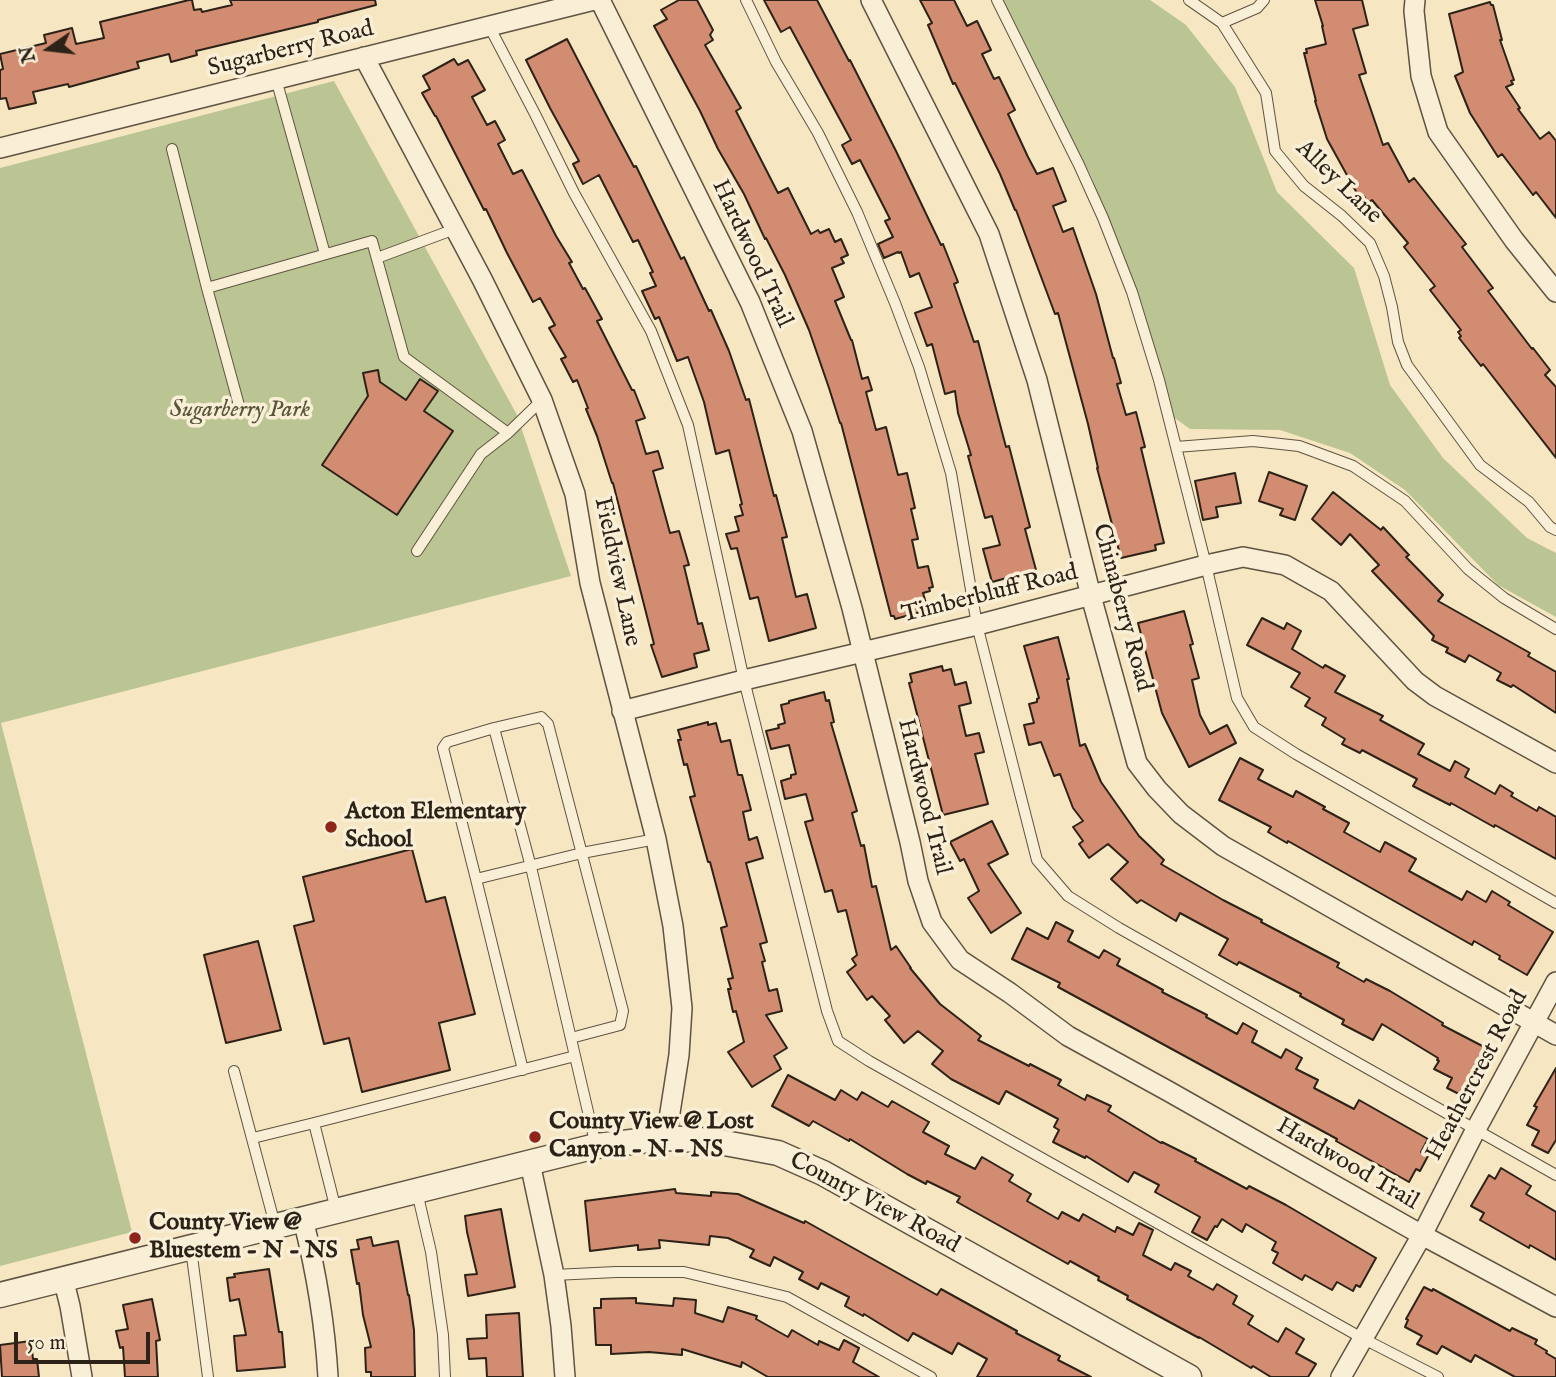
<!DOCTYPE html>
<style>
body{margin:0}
#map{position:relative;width:1556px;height:1377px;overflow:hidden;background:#f6e6c1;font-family:"IM FELL English",serif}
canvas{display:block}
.north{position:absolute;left:14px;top:14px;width:70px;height:70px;-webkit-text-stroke:5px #f9efd7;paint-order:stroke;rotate:256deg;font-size:19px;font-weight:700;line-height:28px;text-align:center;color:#2d2217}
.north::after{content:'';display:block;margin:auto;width:24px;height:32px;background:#2d2217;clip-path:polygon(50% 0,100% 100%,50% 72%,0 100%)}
.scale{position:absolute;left:14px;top:1332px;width:136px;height:32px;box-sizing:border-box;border:4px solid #2d2217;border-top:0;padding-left:9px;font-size:21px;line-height:24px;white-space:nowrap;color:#2d2217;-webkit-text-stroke:5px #f9efd7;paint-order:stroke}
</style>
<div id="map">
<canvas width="1556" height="1377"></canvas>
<div class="north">N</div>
<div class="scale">50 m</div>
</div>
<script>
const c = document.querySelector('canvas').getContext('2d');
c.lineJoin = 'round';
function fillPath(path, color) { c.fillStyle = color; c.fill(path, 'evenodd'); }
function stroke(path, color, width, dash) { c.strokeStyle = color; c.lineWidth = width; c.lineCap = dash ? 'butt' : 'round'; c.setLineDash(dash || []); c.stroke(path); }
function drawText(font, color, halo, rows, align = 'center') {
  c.font = font + ' "IM FELL English",serif'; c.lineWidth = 7; c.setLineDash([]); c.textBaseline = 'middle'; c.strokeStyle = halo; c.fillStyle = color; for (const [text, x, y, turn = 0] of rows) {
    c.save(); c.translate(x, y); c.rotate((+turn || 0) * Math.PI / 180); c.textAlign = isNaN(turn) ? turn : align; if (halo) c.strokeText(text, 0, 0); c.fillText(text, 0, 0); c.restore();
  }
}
fillPath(new Path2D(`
 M1002 0H1150L1186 25 1235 87 1277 192 1354 268 1390 385 1443 458 1527 538 1556 553V617L1498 585 1405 490 1350 453 1280 430 1190 429 1168 413 1092 178Z
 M334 81 517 415 571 576 1 723 132 1232 0 1266V168Z`), '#bbc594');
const building = new Path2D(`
 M189 0H192L194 10 201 9 202 12 232 5 230 0H375L376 5 318 20V22L196 51 197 55 171 62 169 54 137 62 139 68 69 87 68 84 33 92 36 103 9 109 6 98 0 99V70L3 69 0 54 46 43 44 35 72 28 76 44 104 38 100 22Z
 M679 0H697L713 30 710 35 713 40 705 45 741 108 736 111 778 193 788 188 811 234 818 230 820 233 829 229 835 242 841 239 848 255 841 258 844 263 832 268 844 297 835 301 851 340H852L862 379 868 377 872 390 866 392 876 430 886 427 898 475 907 473 915 508 911 509 918 539 912 540 918 568 928 566 933 587 929 588 930 591 923 593 928 610 895 619 894 616H891L841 423H840L829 388 809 330 785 275 766 238 765 239 744 194 718 149 700 111 654 26 667 19 661 10Z
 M764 0H817L849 61 850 60 896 151 941 245 943 244 958 282 954 284 974 342 978 341 1006 447 1009 446 1030 527 1025 529 1036 570 992 582 983 549 1000 545 992 516 985 518 968 456 971 455 958 413 955 391 945 394 932 344 927 346 915 313 932 307 919 273 910 277 901 252 899 253 898 252 884 258 878 244 893 237 885 221 890 219 860 160 852 164 842 145 851 140 790 27 781 32Z
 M920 0H954L967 26 977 21 991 50 982 54 994 79 999 77 1015 110 1008 114 1028 157 1037 174 1053 168 1066 201 1053 206 1063 232 1073 228 1096 294 1113 358H1114L1121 383 1117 384 1126 415 1136 412 1145 447 1141 448 1164 543 1155 545 1156 550 1121 558 1097 468H1098L1088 424 1058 313 1055 314 1016 210H1015L1000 174 955 83 953 84 928 25 932 23Z
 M1315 0H1362L1368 25 1353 29 1366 73 1359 75 1383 145 1388 143 1409 182 1414 178 1466 244 1462 247 1493 288 1488 291 1532 349 1533 348 1550 370 1545 375 1556 387V458L1483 364 1481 366 1459 338 1461 336 1458 332 1461 330 1430 290 1435 286 1404 247 1408 243 1372 200 1367 203 1364 196 1362 197 1360 194 1358 195 1327 139 1315 101H1316L1304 53H1307L1306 49 1326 44 1322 26H1323Z
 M1490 2 1491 5H1493L1502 40H1500L1514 80 1511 81 1513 84 1506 87 1520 108 1518 109 1540 139 1549 132 1556 141V218L1536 192 1533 195 1502 154 1498 157 1470 113 1455 76 1463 72 1449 14Z
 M567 39 610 122 634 167 636 166 681 259 684 257 709 311 711 310 729 351 746 400 749 399 774 496 776 495 787 537 782 538 796 597 807 594 816 628 769 641 758 597 750 599 737 548 731 549 726 534 739 531 735 517 743 515 740 505 742 504 729 450 716 454 704 402 688 357 677 361 659 317 655 319 642 291 656 286 650 273 653 272 638 240 633 242 599 175 583 184 573 164 579 161 550 108 526 60Z
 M454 59 458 65 468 60 485 90 472 97 487 125 495 121 505 140 498 144 513 174 522 170 556 236 572 262 569 263 583 289 585 288 602 319 597 321 632 390H634L645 418 636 421 646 454 658 451 663 468 653 471 670 533 679 531 689 565 684 566 698 624 702 623 709 650 694 654 697 667 662 677 651 645 654 644 613 483H612L597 436 586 409 588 408 577 380 573 382 561 359 566 357 549 328 555 325 540 298 533 302 507 253 486 209 484 210 436 116H435L422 93 430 89 423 76Z
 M378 370 380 382 406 400 420 379 438 391 424 411 453 431 397 515 322 465 368 396 363 373Z
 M1269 472 1307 486 1295 520 1280 515 1283 509 1259 501Z
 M1235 473 1241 503 1216 507 1218 517 1203 520 1195 481Z
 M1333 492 1381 530 1383 527 1409 555 1406 557 1443 595 1438 601 1530 653 1528 656 1556 672V713L1513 685 1511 687 1497 680 1501 673 1469 655 1465 662 1446 652 1448 648 1432 640 1434 636 1372 571 1379 565 1350 534 1341 545 1312 519Z
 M1184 611 1193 644 1190 645 1199 678 1192 680 1200 715 1210 734 1227 725 1236 743 1189 767 1162 713 1138 623Z
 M1262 618 1284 629 1287 623 1301 631 1292 649 1323 668 1325 665 1345 676 1335 692 1383 716 1380 720 1424 744 1418 754 1450 771 1455 761 1469 769 1465 777 1495 794 1500 785 1513 793 1511 796 1537 811 1539 807 1556 817V859L1495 825 1494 827 1451 803 1450 805 1413 786 1417 779 1362 750 1360 753 1342 744 1345 739 1322 725 1326 718 1305 706 1310 698 1291 687 1300 673 1247 645Z
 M1058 637 1069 679H1067L1080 746 1085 744 1101 782 1139 836 1164 860 1161 864 1223 900 1262 920 1261 922 1339 963 1337 967 1364 982 1366 979 1390 991 1443 1023 1442 1025 1490 1050 1465 1097 1447 1088 1452 1078 1434 1069 1439 1061 1437 1060 1438 1058 1382 1024 1373 1040 1342 1024 1344 1020 1300 996 1301 994 1239 962 1237 965 1219 955 1228 939 1180 913 1176 921 1141 900 1137 903 1111 879 1128 862 1108 844 1089 858 1079 844 1083 841 1073 827 1083 821 1073 808 1060 774 1054 776 1041 742 1029 745 1024 725 1034 723 1029 704 1037 702V699L1039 698 1024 646Z
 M942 666 943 671 951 669 955 685 966 682 971 703 959 706 966 736 979 733 984 752 975 754 988 804 943 815 909 683 912 682 910 674Z
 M824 692 826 701 829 700 834 722 831 723 857 811 852 813 861 846 864 845 872 887 876 886 891 950 896 946 911 968H910L940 1004 981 1036 978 1040 1029 1066 1030 1064 1061 1080 1058 1085 1085 1100 1087 1095 1111 1106 1108 1111 1161 1143 1162 1142 1196 1159 1195 1161 1247 1189 1249 1186 1286 1205 1376 1258 1360 1287 1356 1285 1353 1291 1337 1282 1332 1290 1305 1275 1302 1280 1273 1263 1278 1253 1272 1250 1276 1242 1246 1224 1242 1232 1222 1219 1217 1227 1215 1226 1207 1240 1192 1232 1200 1217 1155 1192 1159 1185 1134 1172 1128 1182 1086 1156 1085 1158 1053 1142 1059 1130 1054 1127 1058 1119 1006 1091 999 1104 951 1079 932 1064 943 1051 918 1031 904 1043 885 1020 890 1016 872 996 867 1000 847 972 856 965 852 959 857 955 846 910 838 912 832 890 825 892 805 822 813 820 806 794 785 799 781 781 791 778V775L796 774 789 745 771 749 766 731 779 728 778 725 785 723 781 705 789 703V701Z
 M708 722V725L716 723 721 742 730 740 738 775H742L751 810 743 812 749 840 757 837 763 858 746 863 767 942 760 944 765 961 762 962 769 991 777 989 782 1011 766 1015 787 1048 774 1056 781 1069 752 1087 728 1052 744 1042 736 1011 733 1012 728 989H731L728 979 733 978 721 928 727 926 710 862H708L690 797 695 796 687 764 684 765 678 740H681L678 730Z
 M1240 758 1263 770 1258 779 1293 797 1296 791 1325 807 1323 809 1349 823 1344 832 1380 852 1385 842 1416 859 1409 871 1462 900 1467 891 1486 902 1492 891 1510 902 1508 905 1553 932 1527 975 1499 959 1500 956 1474 941 1472 945 1288 841 1287 843 1268 832 1271 827 1219 800Z
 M992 821 1008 854 988 864 1021 913 991 933 968 898 979 891 964 859 960 861 950 842Z
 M412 849 426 902 445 897 475 1014 439 1023 450 1070 362 1092 349 1038 324 1044 294 926 314 921 303 877Z
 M1056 922 1073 931 1068 941 1099 958 1104 950 1120 959 1117 965 1163 990 1162 992 1207 1015 1206 1017 1237 1034 1243 1023 1257 1031 1252 1042 1281 1058 1286 1049 1302 1058 1296 1069 1318 1080 1314 1088 1354 1109 1359 1100 1428 1139 1421 1152 1428 1156 1420 1171 1416 1169 1409 1182 1336 1141 1337 1139 1058 987 1060 983 1012 959 1027 928 1048 939Z
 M258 941 281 1030 226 1043 204 955Z
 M1556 1068V1140L1548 1153 1532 1145 1539 1131 1527 1125 1537 1107 1534 1106Z
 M788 1075 835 1100 841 1090 857 1100 862 1092 888 1107 892 1101 929 1122 923 1132 949 1146 945 1154 975 1169 982 1157 1013 1175 1009 1181 1031 1194 1027 1201 1058 1219 1062 1212 1079 1221 1083 1214 1115 1232 1117 1227 1133 1235 1139 1223 1153 1230 1143 1255 1171 1270 1175 1263 1191 1271 1188 1276 1213 1290 1217 1284 1237 1296 1233 1304 1253 1316 1248 1324 1278 1342 1286 1328 1304 1339 1296 1353 1316 1364 1308 1377H1271L1253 1366 1251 1368 1199 1337V1338L1127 1299 1128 1296 1098 1280 1099 1277 1070 1261 1068 1264 957 1202 960 1197 927 1181 926 1184 907 1174 850 1139 849 1141 813 1121 809 1126 772 1106Z
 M1501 1168 1531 1186 1526 1194 1556 1212V1260L1530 1245 1529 1248 1480 1220 1484 1213 1471 1206 1489 1175 1495 1179Z
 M675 1189 676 1193 711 1196V1192L738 1194 804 1223 805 1221 937 1295 941 1289 1017 1331 1016 1333 1060 1356 1058 1360 1091 1377H977L987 1359 958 1343 952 1354 913 1333 908 1341 864 1314 863 1316 845 1306 849 1297 821 1283 818 1289 799 1279 803 1272 774 1257 770 1266 750 1257 754 1250 728 1238 710 1236 709 1245 659 1240 660 1248 638 1250V1245L590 1251 585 1201Z
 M501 1209 515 1287 468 1296 465 1275 477 1274 467 1232 465 1216Z
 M371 1237 373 1246 398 1241 408 1295H409L414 1330 415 1377H371V1372H366L365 1348 371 1347 363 1315 359 1283 357 1284 351 1250 359 1249 357 1240Z
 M269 1269 279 1332H282L285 1367 237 1371 234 1336 246 1335 239 1299 230 1301 227 1278 235 1277 234 1274Z
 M1424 1287 1432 1291 1433 1289 1510 1331 1512 1328 1537 1340 1535 1344 1547 1351 1546 1353 1556 1359V1377H1515L1475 1355 1471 1362 1442 1346 1437 1354 1417 1344 1422 1336 1405 1327 1408 1320 1406 1319Z
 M636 1298V1303L673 1306 674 1298 696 1300 695 1313 723 1322 728 1307 757 1316 756 1319 788 1337 792 1330 818 1345 819 1341 839 1350 844 1340 859 1348 853 1362 879 1377H768L742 1362 741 1367 682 1349V1355L649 1352 611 1354V1345H596L594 1308H601V1299Z
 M152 1299 160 1340 156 1341 158 1377H125L123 1347 120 1348 116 1331 128 1329 123 1305Z
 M519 1313 523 1377H487L486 1358 469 1359 467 1339 487 1338 486 1315Z
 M31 1341 33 1359H37L39 1377H2L0 1345Z`);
fillPath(building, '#d18c71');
stroke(building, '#2d2217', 2);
const service = new Path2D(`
 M746 0 776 62 818 133 857 212 895 303 919 367 951 473 977 625 1037 860 1068 896 1119 928 1556 1175
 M997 0 1079 165 1103 218 1132 292 1159 380 1206 565 1237 698 1254 727 1296 754 1556 903
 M1189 0 1222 23 1266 93 1275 151 1304 186 1342 216 1370 243 1384 276 1392 307 1398 342 1407 365 1480 465 1529 502 1550 527 1556 530
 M1222 23 1257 8 1264 0
 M489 26 535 114 574 193 651 331 688 425 744 680 827 1011 838 1041 869 1061 1362 1338 1438 1377
 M276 79 325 254
 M172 149 207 288 372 241 404 357 508 433
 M377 258 455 229
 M207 288 240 409
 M1176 447 1253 441 1299 446 1353 466 1405 501 1468 569 1504 598 1556 629
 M417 551 481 454 508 433 542 400
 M494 728 541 717 548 724 623 1011 620 1025 571 1038
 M476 879 443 748 447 742 494 728 531 867 575 1056
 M523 1070 476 879 582 853 656 839
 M234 1071 275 1225
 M253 1138 314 1123
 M417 1192 431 1252 443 1335 445 1377
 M336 1210 314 1123 575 1056 596 1146
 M191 1249 208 1377
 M554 1275 616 1272H684L787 1297 931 1377`);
const minor = new Path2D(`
 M600 0 750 302 802 431 852 608 910 842 918 881 932 922 960 960 1010 993 1068 1036 1168 1091 1422 1235 1556 1307
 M871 0 989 234 1037 380 1091 596 1137 763 1157 789 1181 814 1223 846 1556 1035
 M1415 0 1414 11 1421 76 1438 132 1514 240 1556 292
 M364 57 482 279 542 400 575 494 590 583 656 839 673 926 682 1008 679 1055 666 1138
 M0 148 594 0
 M622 711 744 680 977 625 1206 565 1243 557 1285 565 1331 591 1415 681 1435 696 1556 763
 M530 1163 554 1275 561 1326 565 1377
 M303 1219C316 1271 325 1323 328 1377
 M63 1278 70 1306 82 1377
 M1341 1377 1422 1235 1475 1131 1556 982`);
const tertiary = new Path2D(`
 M0 1295 596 1146 666 1138 714 1141 778 1153 823 1173 1189 1377`);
stroke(service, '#5f5342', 12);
stroke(minor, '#5f5342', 22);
stroke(tertiary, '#5f5342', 27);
stroke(service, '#f9efd7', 10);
stroke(minor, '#f9efd7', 19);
stroke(tertiary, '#f9efd7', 24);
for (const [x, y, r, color] of [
 [331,827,7,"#8f2418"],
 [535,1137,7,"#8f2418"],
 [135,1238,7,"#8f2418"]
]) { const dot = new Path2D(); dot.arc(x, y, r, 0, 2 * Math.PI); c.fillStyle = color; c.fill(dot); stroke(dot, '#f9efd7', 2.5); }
drawText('24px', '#2d2217', '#f9efd7', [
 ["Sugarberry Road",291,50,-14],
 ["Alley Lane",1338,183,44],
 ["Hardwood Trail",751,254,65],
 ["Fieldview Lane",616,572,78],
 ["Timberbluff Road",990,595,-14],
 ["Chinaberry Road",1121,608,75],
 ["Hardwood Trail",923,797,76],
 ["Heathercrest Road",1478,1076,-62],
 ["Hardwood Trail",1347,1165,30],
 ["County View Road",874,1204,28]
]);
drawText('italic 24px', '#58533c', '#f9efd7', [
 ["Sugarberry Park",240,411]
]);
drawText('bold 24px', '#2d2217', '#f9efd7', [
 ["Acton Elementary",345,813],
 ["School",345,841],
 ["County View @ Lost",549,1123],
 ["Canyon - N - NS",549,1151],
 ["County View @",149,1224],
 ["Bluestem - N - NS",149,1252]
], 'left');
</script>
